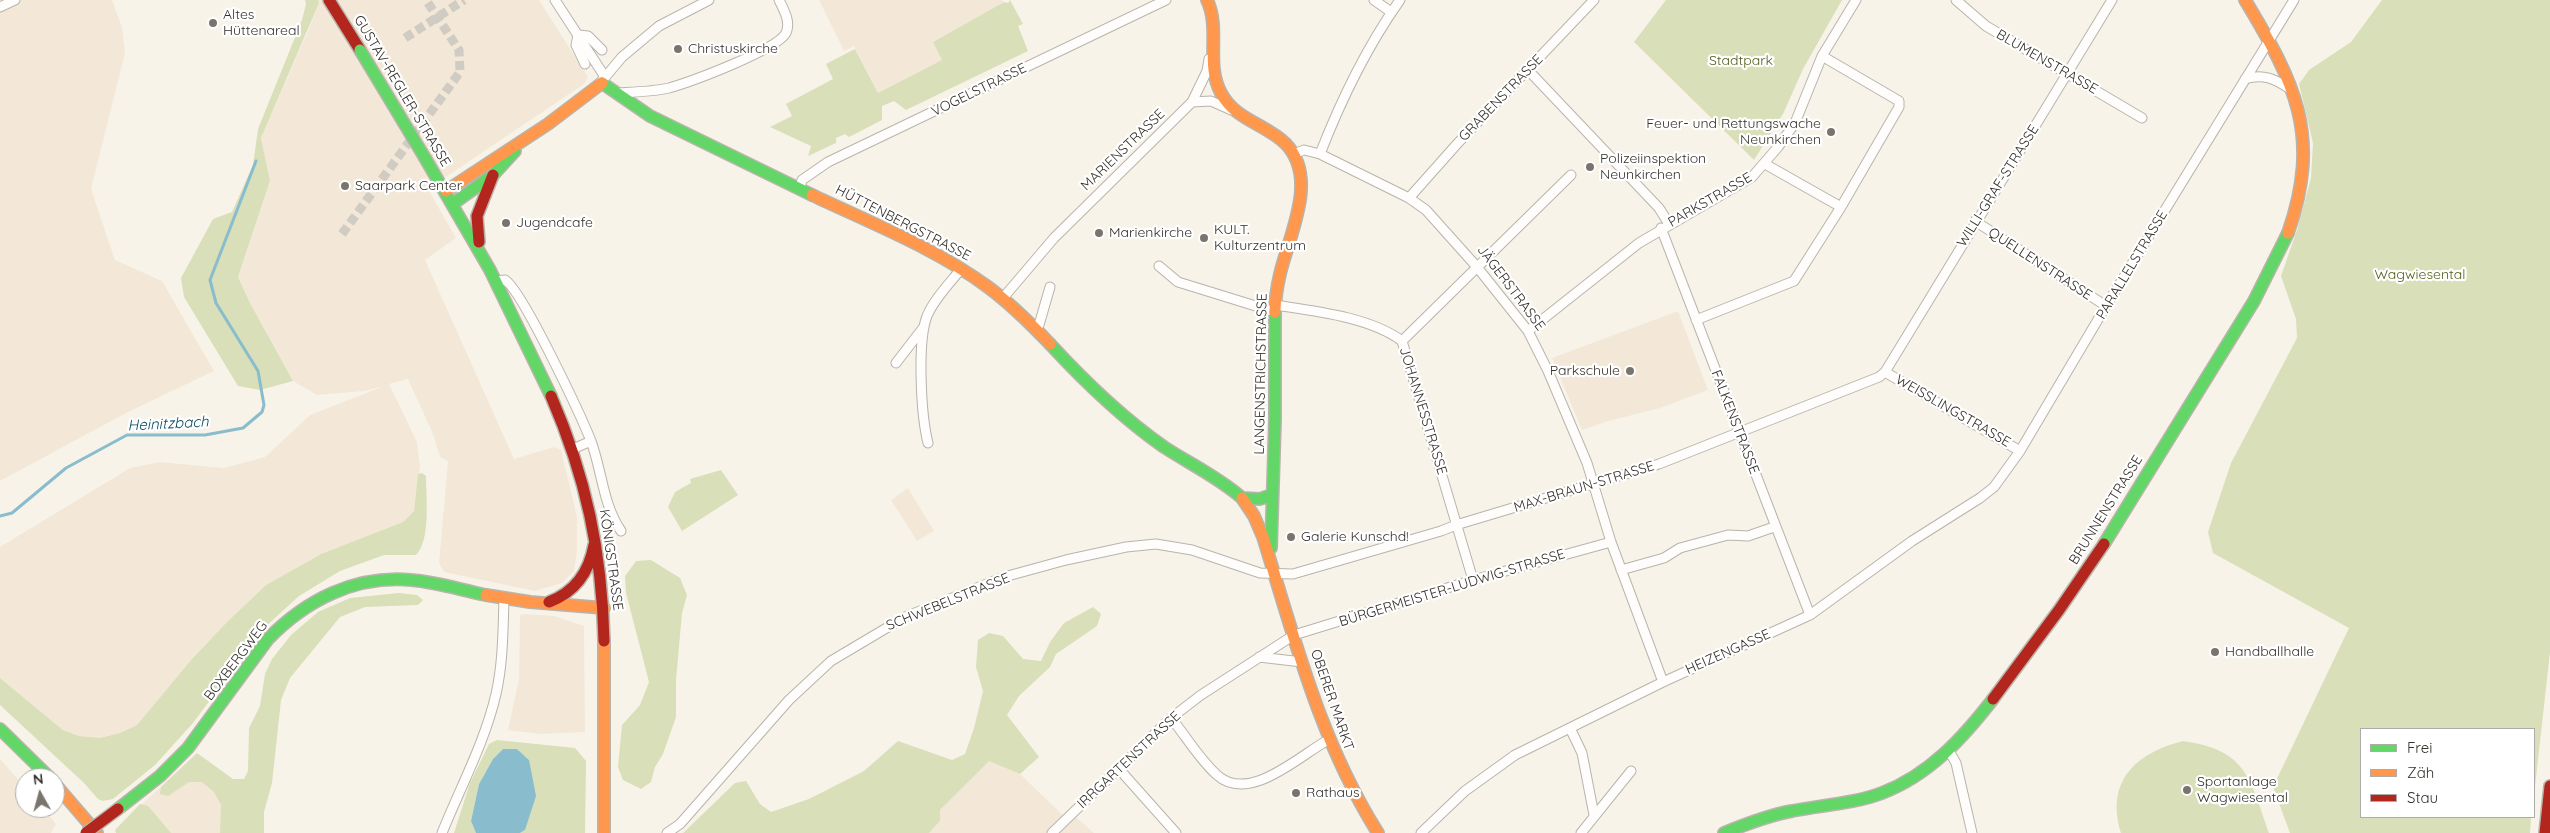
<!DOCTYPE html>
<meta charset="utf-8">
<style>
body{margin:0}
#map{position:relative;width:2550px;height:833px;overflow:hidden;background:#f8f3e9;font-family:Quicksand,sans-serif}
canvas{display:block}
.legend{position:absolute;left:2360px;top:728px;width:175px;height:90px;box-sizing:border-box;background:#fff;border:1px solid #aeacaa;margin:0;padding:6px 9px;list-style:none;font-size:15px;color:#34302a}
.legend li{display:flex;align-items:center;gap:10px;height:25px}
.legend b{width:25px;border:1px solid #aeacaa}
.north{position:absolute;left:15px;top:768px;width:50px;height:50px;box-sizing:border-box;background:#fff;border:1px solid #aeacaa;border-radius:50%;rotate:353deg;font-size:14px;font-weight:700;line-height:20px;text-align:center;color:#34302a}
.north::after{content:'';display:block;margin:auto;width:18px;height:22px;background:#79746d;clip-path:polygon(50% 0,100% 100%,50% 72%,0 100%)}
</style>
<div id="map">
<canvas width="2550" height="833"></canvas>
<ul class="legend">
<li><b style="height:6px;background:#63d668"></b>Frei</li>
<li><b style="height:6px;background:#ff974d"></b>Zäh</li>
<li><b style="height:6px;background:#b3261e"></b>Stau</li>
</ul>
<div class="north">N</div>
</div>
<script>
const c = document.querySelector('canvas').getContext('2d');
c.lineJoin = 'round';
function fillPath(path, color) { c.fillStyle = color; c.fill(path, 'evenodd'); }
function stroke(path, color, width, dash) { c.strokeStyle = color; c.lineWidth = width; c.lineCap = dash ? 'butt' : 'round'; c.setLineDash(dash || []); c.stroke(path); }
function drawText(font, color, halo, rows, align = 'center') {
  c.font = font + ' Quicksand,sans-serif'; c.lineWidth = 4.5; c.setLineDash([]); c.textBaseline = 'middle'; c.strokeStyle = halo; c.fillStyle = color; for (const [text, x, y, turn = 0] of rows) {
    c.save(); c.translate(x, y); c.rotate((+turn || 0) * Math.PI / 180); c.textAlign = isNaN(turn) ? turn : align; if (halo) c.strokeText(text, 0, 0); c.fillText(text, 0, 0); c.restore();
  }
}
fillPath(new Path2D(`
 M0 0H112L122 27 125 53 91 189 115 260 162 281 214 371 126 413 0 481Z
 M318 0H539L588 77 584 84 428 189 456 238 425 260 514 459 554 447 561 450 577 517V552L574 571 562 583 535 591 444 572 439 563 448 461 440 457 433 434 408 379 389 384 417 442 420 466 414 511 403 522 321 554 266 585 227 622 191 660 137 725 120 733 100 738 79 736 63 730 0 678V547L130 468 160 462 224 468 265 457 310 415 384 386 364 391 317 395 293 381 250 303 238 277 270 181 261 138 308 31 319 3Z
 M819 0H1002L1004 2 933 42 943 60 878 93 854 46 844 51Z
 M1678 311 1708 390 1660 408 1605 422 1582 430 1552 358Z
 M908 488 934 531 917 541 891 500Z
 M524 614 554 616 584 626 585 732 540 734 508 730 519 679 520 615Z
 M0 759 25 787V808H43L56 824 51 833H0Z
 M989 760 1020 774 1070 822 1076 817 1094 833H929L940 821V810Z
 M186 763 216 785 241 833H129L122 823Z`), '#f3e8d7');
fillPath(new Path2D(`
 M1010 0 1023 24 1018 26 1028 51 906 110 894 101 882 106V120L849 137 845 134 836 138V143L808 156 811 146 770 127 792 116 786 104 833 79 826 64 855 49 878 93 942 60 933 42 1004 2 1008 3Z
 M1666 0H1842L1803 69 1783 114 1754 160 1634 42Z
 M2382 0H2550V652L2534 796V729H2361V817H2531L2530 833H2290L2273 787 2349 628 2213 553 2208 532 2231 463 2297 338 2296 319 2281 276 2297 230 2311 178 2313 143 2299 84 2309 70 2351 42Z
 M721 470 738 495 682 531 668 507 675 492 691 483 690 479Z
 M422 473 426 476C426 497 431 540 416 555H384L340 571 299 596 264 628 193 723 155 765 113 799 103 801 98 799 84 783 0 705V678L63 730 79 736 100 738 120 733 137 725 191 660 227 622 266 585 321 554 403 522 414 511 418 474Z
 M2183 741C2247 750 2250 778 2269 833H2121C2105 781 2136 753 2183 741Z
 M140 804 148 806 171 833H116L115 830Z`), '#d9dfb9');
fillPath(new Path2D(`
 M305 0H318L319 3 261 138 270 181 238 277 250 303 293 381 260 390 238 386 184 297 181 278 213 219 232 212 253 165 258 129 302 20 306 4Z
 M651 560 680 578 687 595 682 613 676 680V717L663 754 655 767 651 782 641 789 623 780 618 767 622 725 640 705 649 682 626 593 625 576 636 561Z
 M399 593 417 595 423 600 418 605 365 607 340 617 290 678 281 700 272 783 264 812V833H220L221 805 214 792 202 782H189L168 796 160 794 161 787 197 753 233 779H244L248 771 249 728 260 706 265 674 272 659 291 635 318 612 350 598Z
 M1093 607 1101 614 1097 626 1056 654 1050 667 1019 696 1007 715 1039 757 1020 774 989 761 940 810V821L929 833H683L735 783 746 781 760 804 771 812 809 799 864 771 898 741 952 760 965 754 974 728 983 691 976 667 978 640 989 633 1003 636 1023 659 1041 661 1050 642 1064 623Z
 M497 740 575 748 586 761 585 833H520L525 830 529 760 517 749H503L493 759 479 784 471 821 476 833H454L470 783 489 744Z`), '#d9dfb8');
fillPath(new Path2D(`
 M503 749H517L529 760 536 796 525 830 520 833H476L471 821 479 784 493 759Z`), '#89bccd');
stroke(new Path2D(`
 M0 516 12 513 66 468 127 435H205L243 428 262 412 264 405 258 371 216 303 210 280 256 161`), '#89bccd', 3);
stroke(new Path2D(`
 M405 38 464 0
 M342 234 460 72 459 50 426 0`), '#d1ccc3', 9, [9, 4.5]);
const street = new Path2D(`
 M555 0 605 77
 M1374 0 1391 12
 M1956 0 1986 26 2142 118
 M0 7 15 0
 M585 64 576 45 578 35 588 36 602 50
 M1528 70 1659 208 1669 224
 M2245 79C2263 73 2275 79 2290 89
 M601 82 622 57 659 26 709 0
 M615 93C633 92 652 92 669 88 690 82 777 50 786 33 791 22 784 10 779 0
 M1192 102 1211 101 1231 110
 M1294 154 1304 150 1320 154 1409 198 1426 210 1477 267 1528 331 1548 371 1587 463 1611 542 1663 682
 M1320 154C1341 100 1366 48 1400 0
 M1765 164 1841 207
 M800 188 802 180 828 162 1166 0
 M1409 198 1457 144 1594 0
 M1975 221 2106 306
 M1661 228 1810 615
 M1159 266 1178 282 1275 312
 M496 281 505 280C522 290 581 416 591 441 602 471 603 505 621 531
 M1003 298 1054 238 1192 102 1207 71 1209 59
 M1275 305C1314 311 1370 317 1402 341L1473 580
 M1696 320 1794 281 1841 207 1899 107V101L1822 56
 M1039 325 1050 287
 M1528 331 1639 243 1752 177 1778 147 1795 123 1822 56 1856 0
 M1402 341 1571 175
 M896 363 923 328
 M1885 372 2020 451
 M928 443C921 415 917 342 927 316 934 299 950 283 961 269
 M573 449 591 441
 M1621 570 1664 558 1680 548 1728 535 1748 536 1774 527
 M1259 657 1302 662
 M1171 718C1186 736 1199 759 1217 775 1249 804 1299 756 1328 740
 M1570 728 1582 753 1594 815
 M1949 751 1956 763 1972 833
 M1119 769 1176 833
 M442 833C460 788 485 742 496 694 503 663 503 631 504 599
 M667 833 680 824 789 700 831 661 905 617 1004 577 1066 560 1126 547 1156 544 1192 550 1260 573 1293 574 1441 531 1456 525 1659 464 1879 377 1885 372 2112 0
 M1052 833 1171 718 1201 695 1294 635 1473 580 1611 542
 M1421 833 1465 791 1515 755 1663 682 1810 615 1912 541 1980 498 1994 487 2020 451 2106 306 2294 0
 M1581 833 1631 771`);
const fast = new Path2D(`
 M602 83 650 116 812 195
 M425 158 490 270 551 396
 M454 203 493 175 515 151
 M1050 344C1085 382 1121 417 1164 447 1190 464 1218 477 1242 498
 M1242 498 1260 499 1271 495
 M2104 544 2254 301 2288 233
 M1271 548 1275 420V312
 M0 729 50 778
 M118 809 160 776 188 748 268 639C306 600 355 575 411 580 437 582 461 590 486 595
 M1724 833C1746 824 1769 815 1792 811 1822 805 1853 804 1882 793 1929 775 1963 738 1993 699`);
const slow = new Path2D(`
 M1207 0C1221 29 1205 64 1221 93 1235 120 1266 124 1286 144 1319 179 1289 235 1280 274 1277 287 1275 299 1275 312
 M2245 0C2295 83 2322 135 2288 233
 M446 191 548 124 602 83
 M812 195C871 223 935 248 988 287 1011 304 1030 323 1050 344
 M1242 498 1254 516 1263 537C1295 640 1320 741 1378 833
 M486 595 530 602 604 608
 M55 784 97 833
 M604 833V641`);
const jam = new Path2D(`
 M329 0 360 50
 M479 242 477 216 493 175
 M551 396C586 477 602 552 604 641
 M549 602C575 592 589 573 594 545
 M1993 699 2059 610 2104 544
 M2545 833 2550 786`);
stroke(street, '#b8b4ac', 11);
stroke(fast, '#b8b4ac', 14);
stroke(slow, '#b8b4ac', 14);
stroke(jam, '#b8b4ac', 14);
stroke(street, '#fefdfc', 9);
stroke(fast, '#63d668', 11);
stroke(slow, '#ff974d', 11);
stroke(jam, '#b3261e', 11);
const fastBridge = new Path2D(`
 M360 50 425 158`);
const jamBridge = new Path2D(`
 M86 833 118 809`);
stroke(fastBridge, '#b8b4ac', 14, []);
stroke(jamBridge, '#b8b4ac', 14, []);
stroke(fastBridge, '#63d668', 11);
stroke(jamBridge, '#b3261e', 11);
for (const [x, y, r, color] of [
 [213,23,5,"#79746d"],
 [678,49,5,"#79746d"],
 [1831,132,5,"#79746d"],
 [1590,167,5,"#79746d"],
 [345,186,5,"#79746d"],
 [506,223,5,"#79746d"],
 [1099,233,5,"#79746d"],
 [1204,238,5,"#79746d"],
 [1630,371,5,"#79746d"],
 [1291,537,5,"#79746d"],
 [2215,652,5,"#79746d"],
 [2187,790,5,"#79746d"],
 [1296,793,5,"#79746d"]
]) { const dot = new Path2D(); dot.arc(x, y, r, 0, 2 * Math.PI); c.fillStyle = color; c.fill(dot); stroke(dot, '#fff', 2); }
drawText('14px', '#34302a', '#fff', [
 ["Altes",223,15],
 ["Hüttenareal",223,31],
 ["Christuskirche",688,49],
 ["Feuer- und Rettungswache",1821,124,"right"],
 ["Neunkirchen",1821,140,"right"],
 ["Polizeiinspektion",1600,159],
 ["Neunkirchen",1600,175],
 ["Saarpark Center",355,186],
 ["Jugendcafe",516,223],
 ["KULT.",1214,230],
 ["Kulturzentrum",1214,246],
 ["Marienkirche",1109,233],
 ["Parkschule",1620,371,"right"],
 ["Galerie Kunschd!",1301,537],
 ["Handballhalle",2225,652],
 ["Sportanlage",2197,782],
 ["Wagwiesental",2197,798],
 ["Rathaus",1306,793]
], 'left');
drawText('14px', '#525f1b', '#fff', [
 ["Stadtpark",1741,61],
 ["Wagwiesental",2420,275]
]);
drawText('14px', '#34302a', '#fff', [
 ["BLUMENSTRASSE",2047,62,30],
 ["VOGELSTRASSE",979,90,-26],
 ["GUSTAV-REGLER-STRASSE",402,91,59],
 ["GRABENSTRASSE",1501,98,-46],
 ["MARIENSTRASSE",1123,150,-44],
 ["WILLI-GRAF-STRASSE",1998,186,-58],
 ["PARKSTRASSE",1710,200,-30],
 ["HÜTTENBERGSTRASSE",903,223,27],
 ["QUELLENSTRASSE",2040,264,33],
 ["PARALLELSTRASSE",2132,265,-59],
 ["JÄGERSTRASSE",1511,288,53],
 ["LANGENSTRICHSTRASSE",1261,374,-89],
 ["JOHANNESSTRASSE",1423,411,73],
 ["WEISSLINGSTRASSE",1953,411,30],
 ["FALKENSTRASSE",1735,422,69],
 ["MAX-BRAUN-STRASSE",1584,487,-17],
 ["BRUNNENSTRASSE",2106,510,-58],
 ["KÖNIGSTRASSE",611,560,82],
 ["BÜRGERMEISTER-LUDWIG-STRASSE",1452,588,-17],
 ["SCHWEBELSTRASSE",948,602,-22],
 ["HEIZENGASSE",1728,652,-24],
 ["BOXBERGWEG",236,661,-53],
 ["OBERER MARKT",1332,700,71],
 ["IRRGARTENSTRASSE",1129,760,-43]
]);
drawText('italic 15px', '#094b5f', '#fff', [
 ["Heinitzbach",168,424,-3]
]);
</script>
